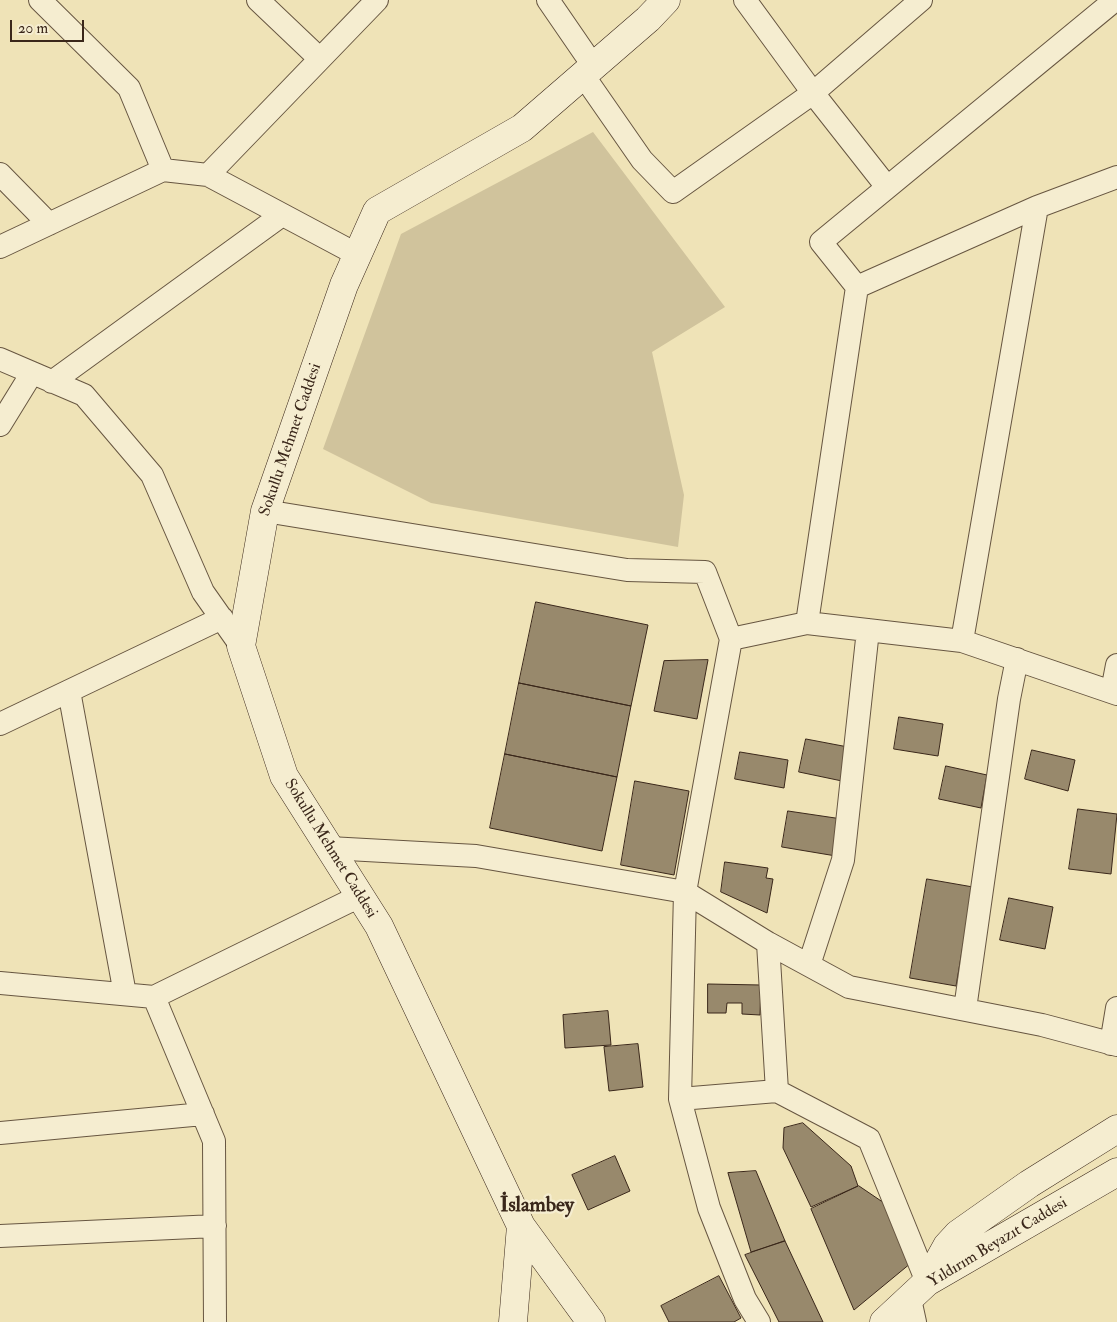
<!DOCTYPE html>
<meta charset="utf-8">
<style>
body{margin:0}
#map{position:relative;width:1117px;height:1322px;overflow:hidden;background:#efe3b7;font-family:"IM FELL Double Pica",serif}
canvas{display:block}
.scale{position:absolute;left:10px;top:20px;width:74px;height:22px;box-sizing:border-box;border:2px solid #3a271a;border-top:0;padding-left:6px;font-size:15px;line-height:18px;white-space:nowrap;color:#3a271a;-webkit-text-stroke:4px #f5edd0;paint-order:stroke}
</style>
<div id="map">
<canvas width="1117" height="1322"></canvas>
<div class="scale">20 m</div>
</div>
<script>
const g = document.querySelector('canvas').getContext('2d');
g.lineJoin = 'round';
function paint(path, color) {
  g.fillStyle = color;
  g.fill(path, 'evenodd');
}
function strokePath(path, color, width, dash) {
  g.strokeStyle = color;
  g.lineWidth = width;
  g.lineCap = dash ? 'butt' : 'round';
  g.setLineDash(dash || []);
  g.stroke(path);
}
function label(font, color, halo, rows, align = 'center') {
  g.font = font + ' "IM FELL Double Pica",serif';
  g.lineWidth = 4.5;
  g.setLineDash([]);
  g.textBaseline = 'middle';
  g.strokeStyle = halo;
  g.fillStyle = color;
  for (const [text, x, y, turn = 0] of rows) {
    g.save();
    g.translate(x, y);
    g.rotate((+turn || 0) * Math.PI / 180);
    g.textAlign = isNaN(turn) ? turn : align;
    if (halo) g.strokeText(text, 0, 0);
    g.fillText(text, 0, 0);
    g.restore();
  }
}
paint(new Path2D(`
 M 593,132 L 725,307 L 652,352 L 684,495 L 678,547 L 431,503 L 323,449 L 401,234 Z`), '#d0c39c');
const building = new Path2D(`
 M 536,602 L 648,625 L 631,706 L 519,683 Z
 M 708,660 L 697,719 L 654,711 L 664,661 Z
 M 519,683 L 631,706 L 617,777 L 505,754 Z
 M 899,717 L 943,724 L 938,756 L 894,749 Z
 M 806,739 L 848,747 L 842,781 L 799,772 Z
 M 1032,750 L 1075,760 L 1068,791 L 1025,779 Z
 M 740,752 L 788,760 L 784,788 L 735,779 Z
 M 505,754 L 617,777 L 602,851 L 490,828 Z
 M 946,766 L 987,775 L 981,808 L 939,799 Z
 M 635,781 L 689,791 L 674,875 L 621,865 Z
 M 1078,809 L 1117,814 L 1111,874 L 1069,869 Z
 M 788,811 L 842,819 L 836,856 L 782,847 Z
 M 725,862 L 768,868 L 766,878 L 773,879 L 767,913 L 721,892 Z
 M 927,879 L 973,887 L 956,986 L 910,978 Z
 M 1009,898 L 1053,907 L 1045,949 L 1000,940 Z
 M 708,984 L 761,985 L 760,1015 L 742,1014 L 742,1003 L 727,1003 L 726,1013 L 708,1013 Z
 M 608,1011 L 611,1045 L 565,1048 L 563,1015 Z
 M 638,1044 L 643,1087 L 609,1091 L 604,1047 Z
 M 803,1123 L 851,1166 L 858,1186 L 811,1207 L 783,1148 L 784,1128 Z
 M 615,1156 L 630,1191 L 588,1210 L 572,1175 Z
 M 756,1171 L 785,1241 L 751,1252 L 728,1173 Z
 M 859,1186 L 890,1207 L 911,1263 L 854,1310 L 811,1209 Z
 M 785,1241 L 823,1322 L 779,1322 L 745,1255 Z
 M 719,1276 L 741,1318 L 734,1322 L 669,1322 L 661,1306 Z`);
paint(building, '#98896c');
strokePath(building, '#3a271a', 1);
const street = new Path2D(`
 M 40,0 L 129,88 L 163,170
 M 258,0 L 320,59
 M 548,0 L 594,67
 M 745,0 L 813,93 L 887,187
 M 1115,0 L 821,242 L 857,287 L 1037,207 L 1117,177
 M 583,75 L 642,160 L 673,192 L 813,93 L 921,0
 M 0,174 L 49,224
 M 208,175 L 377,0
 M 0,247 L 163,170 L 208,175 L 358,255
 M 0,359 L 84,395 L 152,475 L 203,592 L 241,646
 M 52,382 L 282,215
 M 0,425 L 32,373
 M 265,511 L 627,570 L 705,572 L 731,639 L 685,892 L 680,1099 L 709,1208 L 745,1299 L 759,1322
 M 807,623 L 857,287
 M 731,639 L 807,623 L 962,641 L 1117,694
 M 962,641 L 1037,207
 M 69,691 L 125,994
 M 1112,691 L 1117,665
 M 0,724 L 222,618
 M 329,848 L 476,856 L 685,892 L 768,943 L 849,987 L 1042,1025 L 1117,1045
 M 768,943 L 777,1091
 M 809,965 L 843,860 L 868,630
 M 0,983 L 154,997 L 360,896
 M 154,997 L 214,1141 L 215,1322
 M 965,1009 L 1009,699 L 1017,659
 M 1111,1044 L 1117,1008
 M 680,1099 L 777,1091 L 869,1139 L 927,1282
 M 0,1133 L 203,1114
 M 0,1236 L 215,1226
 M 910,1299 L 915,1322`);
const secondary = new Path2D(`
 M 927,1282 L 947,1246 L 958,1234 L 1029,1184 L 1117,1129
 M 513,1322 L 521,1226
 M 591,1322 L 521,1226 L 379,926 L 284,776 L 241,646 L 265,511 L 344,285 L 377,211 L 522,128 L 648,19 L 666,0
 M 884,1322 L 927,1282 L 1117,1172`);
strokePath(street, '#675641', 24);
strokePath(secondary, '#3a271a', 29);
strokePath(street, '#f5edd0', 22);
strokePath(secondary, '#f5edd0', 28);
label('16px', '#3a271a', '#f5edd0', [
 ["Sokullu Mehmet Caddesi",291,440,-71],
 ["Sokullu Mehmet Caddesi",330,849,58],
 ["Yıldırım Beyazıt Caddesi",998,1243,-31]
]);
label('bold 21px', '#3a271a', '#f5edd0', [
 ["İslambey",537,1206]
]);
</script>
